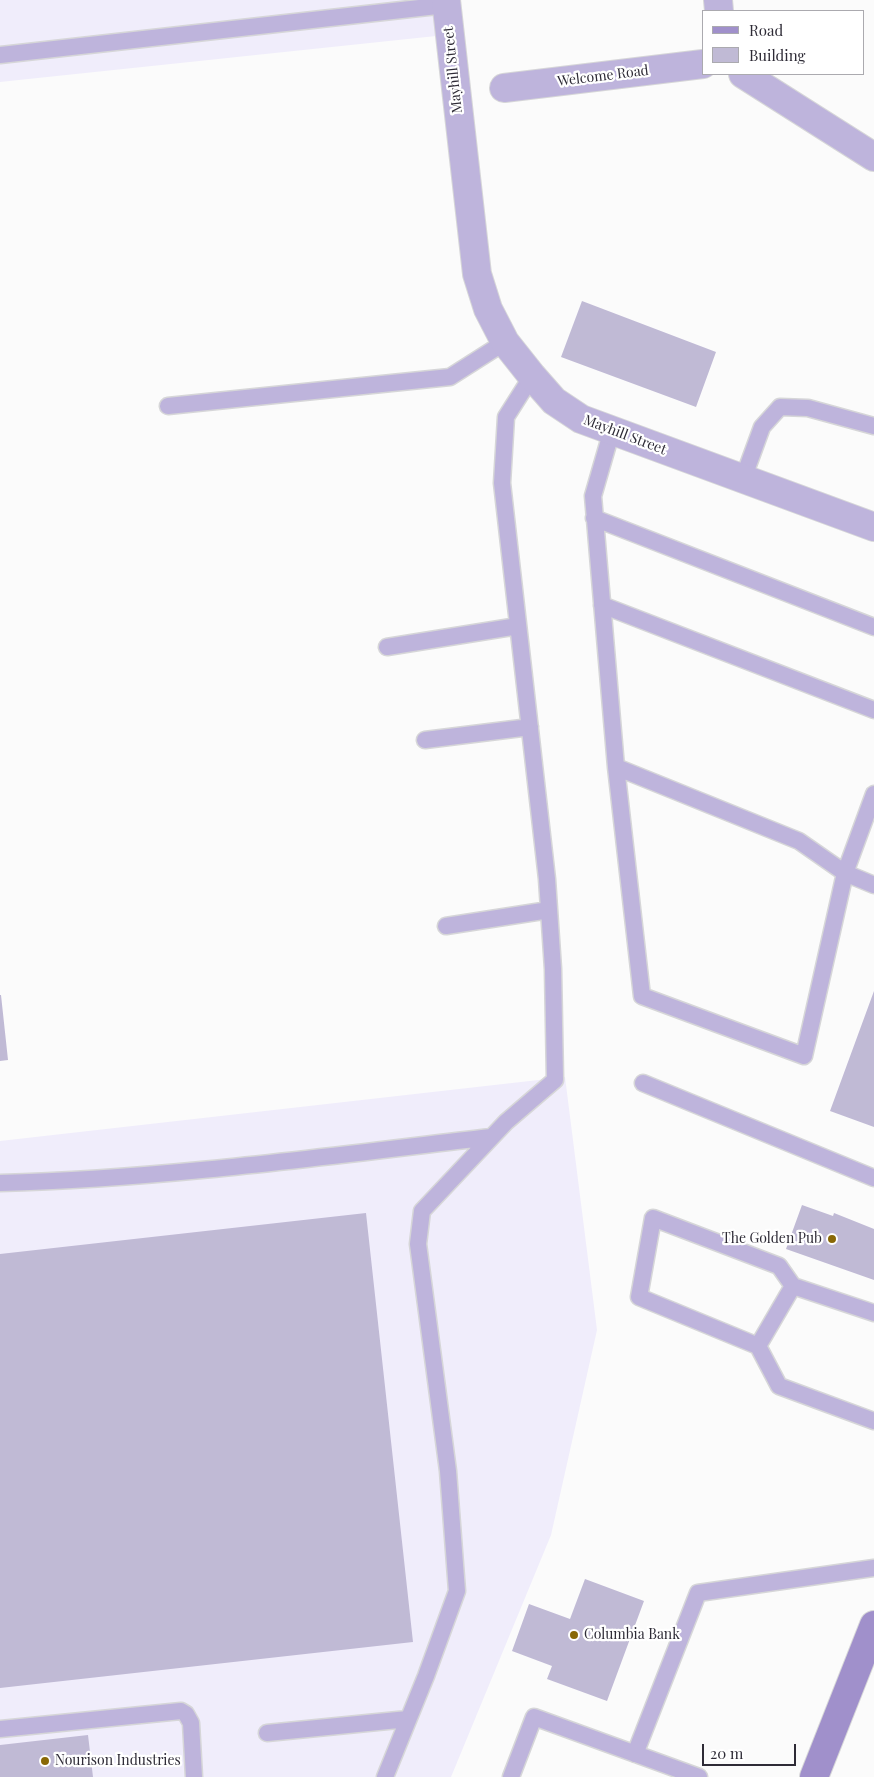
<!DOCTYPE html>
<style>
body{margin:0}
#map{position:relative;width:874px;height:1777px;overflow:hidden;background:#fbfbfb;font-family:"Playfair Display",serif}
canvas{display:block}
.legend{position:absolute;left:702px;top:10px;width:162px;height:65px;box-sizing:border-box;background:#fff;border:1px solid #abaaaf;margin:0;padding:6px 9px;list-style:none;font-size:15px;color:#2e2b36}
.legend li{display:flex;align-items:center;gap:10px;height:25px}
.legend b{width:25px;border:1px solid #abaaaf}
.scale{position:absolute;left:702px;top:1744px;width:94px;height:22px;box-sizing:border-box;border:2px solid #2e2b36;border-top:0;padding-left:6px;font-size:15px;line-height:18px;white-space:nowrap;color:#2e2b36;-webkit-text-stroke:4px #fff;paint-order:stroke}
</style>
<div id="map">
<canvas width="874" height="1777"></canvas>
<ul class="legend">
<li><b style="height:6px;background:#a090cb"></b>Road</li>
<li><b style="height:14px;background:#c0bad5"></b>Building</li>
</ul>
<div class="scale">20 m</div>
</div>
<script>
const g = document.querySelector('canvas').getContext('2d');
g.lineJoin = 'round';
function paint(path, color) {
  g.fillStyle = color;
  g.fill(path, 'evenodd');
}
function strokePath(path, color, width, dash) {
  g.strokeStyle = color;
  g.lineWidth = width;
  g.lineCap = dash ? 'butt' : 'round';
  g.setLineDash(dash || []);
  g.stroke(path);
}
function label(font, color, halo, rows, align = 'center') {
  g.font = font + ' "Playfair Display",serif';
  g.lineWidth = 4.5;
  g.setLineDash([]);
  g.textBaseline = 'middle';
  g.strokeStyle = halo;
  g.fillStyle = color;
  for (const [text, x, y, turn = 0] of rows) {
    g.save();
    g.translate(x, y);
    g.rotate((+turn || 0) * Math.PI / 180);
    g.textAlign = isNaN(turn) ? turn : align;
    if (halo) g.strokeText(text, 0, 0);
    g.fillText(text, 0, 0);
    g.restore();
  }
}
paint(new Path2D(`
 M 0,0 L 451,0 L 455,34 L 0,82 Z
 M 565,1077 L 597,1330 L 551,1535 L 451,1777 L 0,1777 L 0,1141 Z`), '#f0edfb');
paint(new Path2D(`
 M 582,301 L 716,352 L 696,407 L 561,357 Z
 M 874,991 L 874,1127 L 830,1111 Z
 M 0,995 L 1,995 L 8,1060 L 0,1061 Z
 M 802,1205 L 833,1216 L 834,1213 L 874,1229 L 874,1280 L 786,1249 Z
 M 366,1213 L 413,1642 L 0,1688 L 0,1254 Z
 M 585,1579 L 644,1601 L 607,1701 L 547,1679 L 552,1666 L 512,1651 L 529,1604 L 570,1619 Z
 M 88,1735 L 93,1777 L 0,1777 L 0,1745 Z`), '#c0bad5');
const service = new Path2D(`
 M 0,55 L 446,5
 M 168,406 L 450,377 L 505,342
 M 612,430 L 593,496 L 616,767 L 642,996 L 804,1056 L 845,873 L 874,794
 M 743,479 L 762,427 L 780,407 L 808,408 L 874,426
 M 594,518 L 874,627
 M 602,605 L 874,710
 M 387,647 L 518,626
 M 425,740 L 530,727
 M 616,767 L 799,841 L 845,873 L 874,885
 M 446,926 L 549,910
 M 643,1083 L 874,1178
 M 0,1183 C 163,1179 329,1156 491,1137
 M 874,1313 L 793,1286 L 779,1266 L 653,1218 L 639,1297 L 758,1346 L 779,1386 L 874,1421
 M 758,1346 L 793,1286
 M 0,1729 L 181,1711 L 186,1714 L 191,1723 L 194,1777
 M 267,1733 L 408,1719
 M 635,1754 L 698,1593 L 874,1568
 M 385,1777 L 426,1676 L 457,1591 L 448,1471 L 418,1244 L 422,1211 L 506,1122 L 555,1080 L 553,969 L 547,879 L 502,483 L 506,417 L 532,376
 M 511,1777 L 534,1717 L 699,1777`);
const minor = new Path2D(`
 M 446,0 L 477,274 L 488,309 L 505,342 L 532,376 L 554,401 L 581,419 L 874,527
 M 718,0 L 719,11
 M 743,74 L 874,157
 M 504,88 L 703,64`);
const secondary = new Path2D(`
 M 814,1777 L 874,1625`);
strokePath(service, '#d6d6d8', 19);
strokePath(minor, '#d6d6d8', 30);
strokePath(secondary, '#d6d6d8', 30);
strokePath(service, '#beb4dc', 16);
strokePath(minor, '#beb4dc', 28);
strokePath(secondary, '#a090cb', 28);
for (const [x, y, r, color] of [
 [832,1239,5,"#896806"],
 [574,1635,5,"#896806"],
 [45,1761,5,"#896806"]
]) {
  const dot = new Path2D();
  dot.arc(x, y, r, 0, 2 * Math.PI);
  g.fillStyle = color;
  g.fill(dot);
  strokePath(dot, '#fff', 2);
}
label('14px', '#2e2b36', '#fff', [
 ["Mayhill Street",453,70,-96],
 ["Welcome Road",603,76,-7],
 ["Mayhill Street",625,435,21]
]);
label('14px', '#2e2b36', '#fff', [
 ["The Golden Pub",822,1239,"right"],
 ["Columbia Bank",584,1635],
 ["Nourison Industries",55,1761]
], 'left');
</script>
